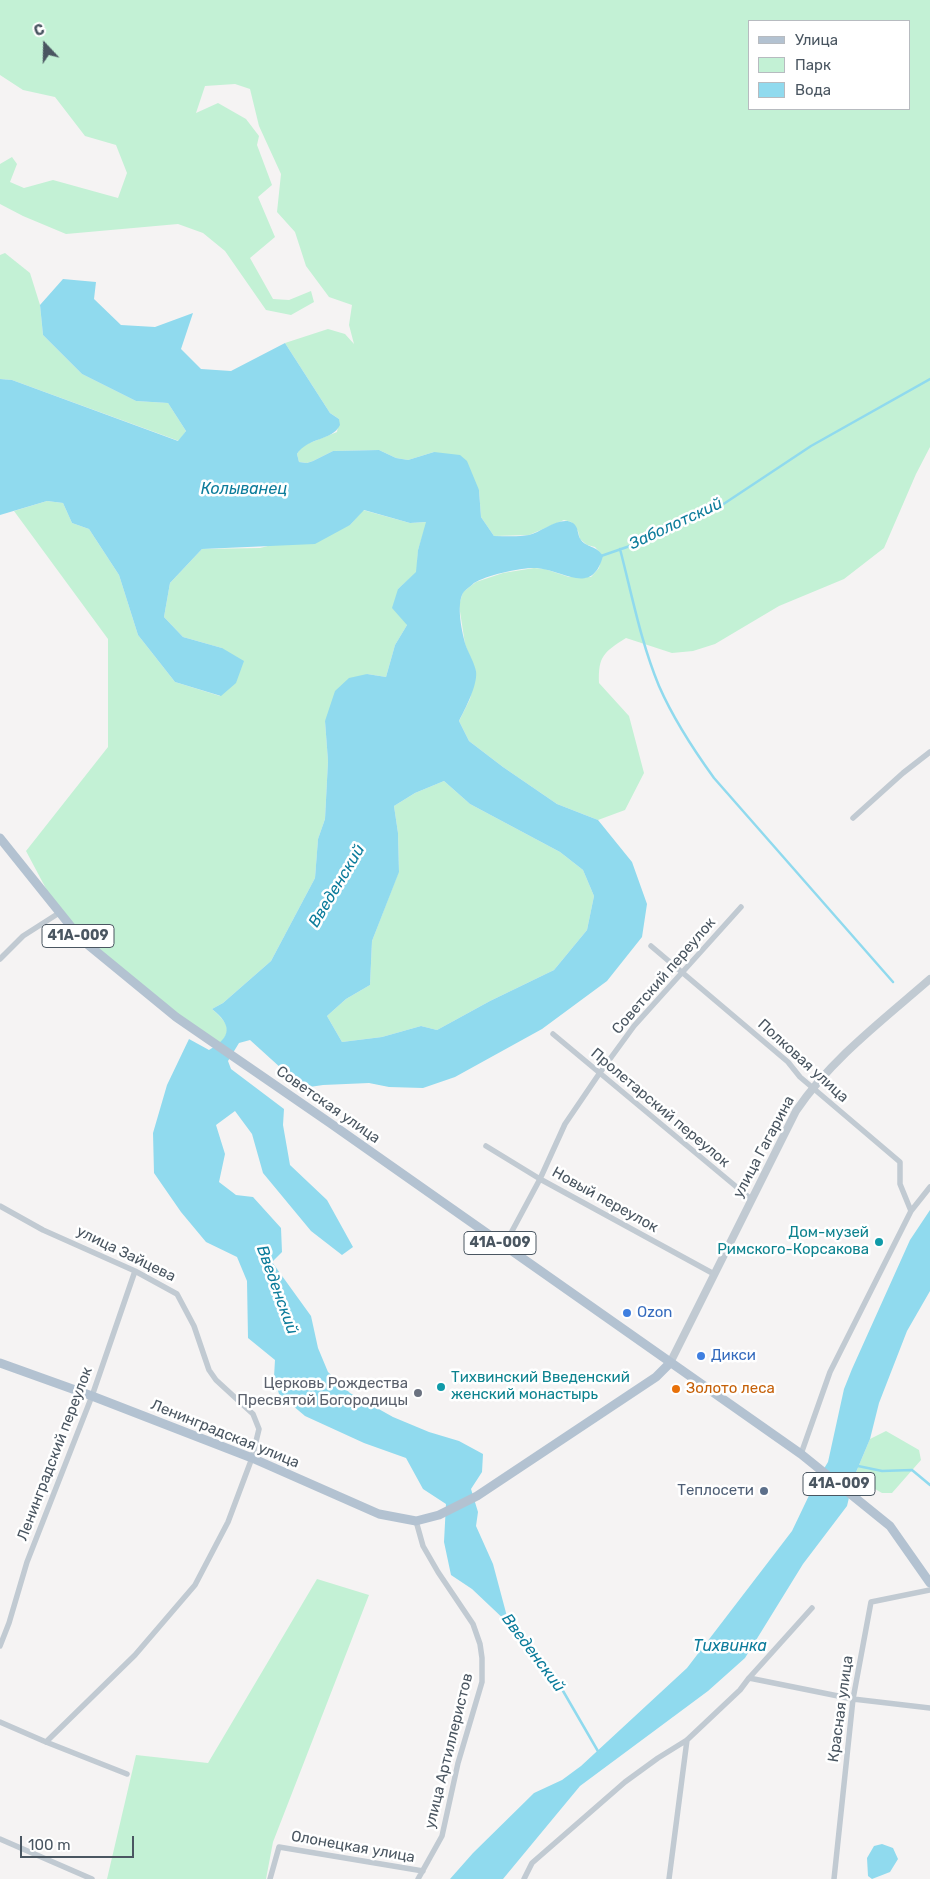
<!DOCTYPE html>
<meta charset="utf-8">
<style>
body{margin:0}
#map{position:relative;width:930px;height:1879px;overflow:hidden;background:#f5f3f3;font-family:Rubik,sans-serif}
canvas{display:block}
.legend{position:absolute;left:748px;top:20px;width:162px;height:90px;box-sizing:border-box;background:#fff;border:1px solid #b7bbc0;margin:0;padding:6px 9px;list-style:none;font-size:15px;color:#4a5661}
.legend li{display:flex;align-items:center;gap:10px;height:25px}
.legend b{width:25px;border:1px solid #b7bbc0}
.north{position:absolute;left:20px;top:20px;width:50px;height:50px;-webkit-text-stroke:4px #fff;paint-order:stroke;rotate:339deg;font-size:14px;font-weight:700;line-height:20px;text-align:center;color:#4a5661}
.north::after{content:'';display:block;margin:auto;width:18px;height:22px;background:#4a5661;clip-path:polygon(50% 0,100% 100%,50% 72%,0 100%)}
.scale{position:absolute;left:20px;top:1836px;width:114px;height:22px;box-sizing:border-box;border:2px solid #4a5661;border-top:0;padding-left:6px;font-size:15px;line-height:18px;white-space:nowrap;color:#4a5661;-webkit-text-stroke:4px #fff;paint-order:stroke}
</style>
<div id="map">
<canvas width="930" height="1879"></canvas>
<ul class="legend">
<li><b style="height:6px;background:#b3c2d1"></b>Улица</li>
<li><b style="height:14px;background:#c3f1d5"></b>Парк</li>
<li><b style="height:14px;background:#90daee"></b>Вода</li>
</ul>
<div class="north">С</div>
<div class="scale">100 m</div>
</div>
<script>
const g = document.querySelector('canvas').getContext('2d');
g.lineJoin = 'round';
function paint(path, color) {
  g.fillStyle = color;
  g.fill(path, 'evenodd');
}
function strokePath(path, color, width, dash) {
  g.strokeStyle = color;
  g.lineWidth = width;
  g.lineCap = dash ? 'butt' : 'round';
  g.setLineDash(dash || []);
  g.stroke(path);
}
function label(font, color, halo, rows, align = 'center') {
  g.font = font + ' Rubik,sans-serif';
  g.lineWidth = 5;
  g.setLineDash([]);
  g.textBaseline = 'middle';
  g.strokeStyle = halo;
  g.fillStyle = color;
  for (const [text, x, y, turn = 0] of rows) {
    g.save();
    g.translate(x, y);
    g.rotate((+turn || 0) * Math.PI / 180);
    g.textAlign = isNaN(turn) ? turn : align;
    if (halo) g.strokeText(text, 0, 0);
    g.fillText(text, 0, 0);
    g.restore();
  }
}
paint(new Path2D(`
 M 0,0 L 930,0 L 930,447 L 916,474 L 884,548 L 844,579 L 779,606 L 715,644 L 693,651 L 672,653 L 626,638 C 604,652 598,656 599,683 L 629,716 L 644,773 L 625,810 L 598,820 L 557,804 L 503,767 L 469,741 L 459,721 L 470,699 L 476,672 L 465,644 L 459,605 L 463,592 L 476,582 L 503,573 L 534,568 L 545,569 L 569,577 L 591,577 L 599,568 L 602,555 L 595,547 L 587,545 L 580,539 L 578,531 L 571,522 L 564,520 L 529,535 L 494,536 L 481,517 L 479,490 L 434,452 L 408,460 L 396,458 L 379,450 L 333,451 L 313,461 L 307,463 L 299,462 L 297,454 L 302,446 L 337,432 L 339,419 L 330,413 L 285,343 L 328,329 L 345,334 L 354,344 L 349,325 L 352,305 L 329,297 L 306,266 L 295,232 L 277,212 L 281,174 L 259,126 L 250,89 L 235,84 L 205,86 L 196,113 L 218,103 L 246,119 L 259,136 L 257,145 L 272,185 L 258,197 L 275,237 L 250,258 L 273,299 L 289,300 L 311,291 L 314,302 L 291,315 L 266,310 L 225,251 L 203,233 L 178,224 L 66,234 L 23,216 L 0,204 L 0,164 L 12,157 L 17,164 L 10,182 L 24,188 L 53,180 L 118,198 L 127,173 L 116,145 L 85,136 L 55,97 L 23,90 L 0,75 ZM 749,21 L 909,21 L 909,109 L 749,109 Z
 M 5,253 L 30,273 L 40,305 L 43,335 L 82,374 L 136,401 L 168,403 L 186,431 L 179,441 L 12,380 L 0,379 L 0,255 Z
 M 47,501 L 63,503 L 72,523 L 89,529 L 119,575 L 138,635 L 175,682 L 220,696 L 222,648 L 183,637 L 164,617 L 170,583 L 202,549 L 260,548 L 350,525 L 363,510 L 410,523 L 427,522 L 418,550 L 417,572 L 398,589 L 407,625 L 395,645 L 386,677 L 367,674 L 325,721 L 328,761 L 325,819 L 318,839 L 315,878 L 271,961 L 223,1003 L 212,1009 C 224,1020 236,1030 218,1045 L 112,965 L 59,913 L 26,851 L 108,747 L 108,639 L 14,511 Z
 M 444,781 L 470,804 L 560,852 L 583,870 L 594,896 L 587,930 L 554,970 L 490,1001 L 437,1030 L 421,1026 L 382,1037 L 342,1042 L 327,1016 L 346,999 L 370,985 L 372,941 L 399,871 L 398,833 L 394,806 L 415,793 Z
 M 886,1431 L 919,1450 L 921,1460 L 892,1493 L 882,1493 L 854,1477 L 870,1439 Z
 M 317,1579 L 369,1595 L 273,1842 L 266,1879 L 107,1879 L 136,1755 L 208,1763 Z`), '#c3f1d5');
paint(new Path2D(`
 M 63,279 L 96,282 L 94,299 L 121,325 L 155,327 L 193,313 L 181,349 L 201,369 L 231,371 L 285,343 L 330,413 L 339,419 L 340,425 C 332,441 308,437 297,454 L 299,462 L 307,463 L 313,461 L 333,451 L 379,450 L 396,458 L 408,460 L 434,452 L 460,455 L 467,461 L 479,490 L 481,517 L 494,536 C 505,536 518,537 529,535 C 541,532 561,515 573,523 C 579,527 577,535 581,540 C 587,548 596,545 603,556 C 592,596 565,571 537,568 C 523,567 486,575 474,583 C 471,586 465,590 463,593 C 456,605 462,633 466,646 C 469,654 474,662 476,671 C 478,685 465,709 459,721 L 469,741 L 503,767 L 557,804 L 598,820 L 632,862 L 647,904 L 642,937 L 607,981 L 542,1029 L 455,1077 L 423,1088 L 389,1087 L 369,1083 L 323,1085 L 303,1088 L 250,1040 L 239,1043 L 228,1061 L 231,1069 L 284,1109 L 283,1125 L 290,1165 L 327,1200 L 353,1247 L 342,1255 L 311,1231 L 263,1173 L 252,1134 L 235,1111 L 216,1125 L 225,1154 L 219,1182 L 236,1195 L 253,1197 L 281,1228 L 282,1252 L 272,1262 L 311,1316 L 318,1348 L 328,1372 L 350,1393 L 393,1417 L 429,1432 L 459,1441 L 483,1454 L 482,1472 L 471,1489 L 478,1512 L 476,1526 L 493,1564 L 509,1624 L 472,1589 L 451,1575 L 444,1542 L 446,1504 L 423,1489 L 406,1458 L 364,1443 L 305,1416 L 279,1394 L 274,1377 L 275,1360 L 248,1338 L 247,1281 L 237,1257 L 206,1242 L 181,1212 L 154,1173 L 153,1133 L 167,1085 L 189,1039 L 209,1050 C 232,1037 232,1025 212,1009 L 223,1003 L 271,961 L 315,878 L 318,839 L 325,819 L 328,761 L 325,721 L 335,691 L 349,678 L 367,674 L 386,677 L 395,645 L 407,625 L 392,608 L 398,589 L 416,572 L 418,550 L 426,522 L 410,523 L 364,510 L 350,525 L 315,544 L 202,549 L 170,583 L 164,617 L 183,637 L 222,648 L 244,661 L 236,683 L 221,696 L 175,682 L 138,635 L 119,575 L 89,529 L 72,523 L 63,503 L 47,501 L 0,515 L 0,379 L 12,380 L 178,441 L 186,431 L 168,403 L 136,401 L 82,374 L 43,335 L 40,305 ZM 444,781 L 470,804 L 560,852 L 583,870 L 594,896 L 587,930 L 554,970 L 490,1001 L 437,1030 L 421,1026 L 382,1037 L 342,1042 L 327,1016 L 346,999 L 370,985 L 372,941 L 399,872 L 398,833 L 394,806 L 415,793 Z
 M 930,1210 L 930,1291 L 907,1331 L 879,1403 L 870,1439 L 854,1477 L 847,1506 L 803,1564 L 745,1658 L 708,1691 L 580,1786 L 503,1879 L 450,1879 L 473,1853 L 534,1793 L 562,1780 L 581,1766 L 687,1668 L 792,1531 L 814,1485 L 828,1462 L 844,1389 L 852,1369 L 910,1240 Z
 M 882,1844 L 893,1848 L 898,1859 L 890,1872 L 872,1879 L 868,1876 L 867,1858 L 874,1846 Z`), '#90daee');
strokePath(new Path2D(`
 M 620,549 C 632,595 641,643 659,686 C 673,718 693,749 714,778 L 893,982
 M 601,556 L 653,538 L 716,509 L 811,446 L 930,379
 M 858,1466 L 882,1471 L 912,1470 L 930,1485
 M 508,1623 L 559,1684 L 599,1753`), '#90daee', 2.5);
strokePath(new Path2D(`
 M 853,818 L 903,773 L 930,752
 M 651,946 L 788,1062 L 800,1077 L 900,1162 L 900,1184 L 911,1211
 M 0,959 L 23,936 L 59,913
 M 553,1034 L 751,1199
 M 486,1146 L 540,1179 L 714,1274
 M 0,1206 L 43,1230 L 135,1271 L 177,1294 L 194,1326 L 209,1370 L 216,1380 L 253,1414 L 259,1429 L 252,1458 L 228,1522 L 195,1585 L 135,1655 L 46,1742
 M 504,1246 L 540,1179 L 565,1124 L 599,1074 L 634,1026 L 741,907
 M 801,1454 L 830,1372 L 911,1211 L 930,1187
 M 416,1521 L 423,1546 L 438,1572 L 473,1624 L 480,1644 L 482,1658 L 482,1682 L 458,1763 L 442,1836 L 418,1879
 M 0,1646 L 9,1623 L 27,1562 L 92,1396 L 135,1271
 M 749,1678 L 853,1699 L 930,1708
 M 0,1722 L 46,1742 L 127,1774
 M 0,1839 L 92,1879
 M 270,1879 L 279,1847 L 423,1871
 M 524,1879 L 532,1863 L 625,1782 L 658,1758 L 687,1740 L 740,1690 L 749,1678 L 812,1608
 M 669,1879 L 687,1740
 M 834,1879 L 853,1699 L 871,1602 L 930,1590`), '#c1cad2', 5.5);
strokePath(new Path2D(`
 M 670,1363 L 796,1111 C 831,1059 883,1020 930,979`), '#c1cad2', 8);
strokePath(new Path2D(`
 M 0,838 L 81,939 L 176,1017 L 330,1123 L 801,1454 L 890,1526 L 930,1583
 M 0,1363 L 92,1396 L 252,1458 L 379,1514 L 416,1521 L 439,1515 L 477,1496 L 656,1377 L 670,1363`), '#b3c2d1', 9);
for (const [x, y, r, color] of [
 [879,1242,5,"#0f9aa8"],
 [627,1313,5,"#3f7fe0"],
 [701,1356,5,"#3f7fe0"],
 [441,1387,5,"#0f9aa8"],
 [676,1389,5,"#e8710a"],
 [418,1393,5,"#6b7280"],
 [764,1491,5,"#5c6f8a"]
]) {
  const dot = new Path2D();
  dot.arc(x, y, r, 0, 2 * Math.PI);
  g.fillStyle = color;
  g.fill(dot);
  strokePath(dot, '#fff', 2);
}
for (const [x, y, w] of [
 [78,936,72],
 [500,1243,72],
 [839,1484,72]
]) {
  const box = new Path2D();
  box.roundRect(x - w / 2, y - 11.5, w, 23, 4);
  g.fillStyle = '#fff';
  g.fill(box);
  strokePath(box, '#4a5661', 1);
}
label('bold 14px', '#4a5661', null, [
 ["41А-009",78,936],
 ["41А-009",500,1243],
 ["41А-009",839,1484]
]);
label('15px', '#4a5661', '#fff', [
 ["Советский переулок",664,976,-49],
 ["Полковая улица",803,1061,42],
 ["Советская улица",328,1105,35],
 ["Пролетарский переулок",660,1108,40],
 ["улица Гагарина",764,1147,-62],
 ["Новый переулок",605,1200,29],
 ["улица Зайцева",126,1254,26],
 ["Ленинградская улица",225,1434,22],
 ["Ленинградский переулок",55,1454,-69],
 ["Красная улица",841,1709,-82],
 ["улица Артиллеристов",449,1751,-76],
 ["Олонецкая улица",353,1847,10]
]);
label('15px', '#0d838f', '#fff', [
 ["Дом-музей",869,1233],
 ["Римского-Корсакова",869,1250],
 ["Тихвинский Введенский",451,1378,"left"],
 ["женский монастырь",451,1395,"left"]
], 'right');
label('15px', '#366cbe', '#fff', [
 ["Ozon",637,1313],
 ["Дикси",711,1356]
], 'left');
label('15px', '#5b616d', '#fff', [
 ["Церковь Рождества",408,1384],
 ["Пресвятой Богородицы",408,1401]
], 'right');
label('15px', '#c56008', '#fff', [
 ["Золото леса",686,1389]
], 'left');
label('15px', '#4e5e75', '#fff', [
 ["Теплосети",754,1491]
], 'right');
label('italic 16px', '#0c7c9b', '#fff', [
 ["Колыванец",244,489],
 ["Заболотский",676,524,-25],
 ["Введенский",337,886,-59],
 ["Введенский",277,1290,70],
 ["Тихвинка",730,1646],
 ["Введенский",533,1653,53]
]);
</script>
